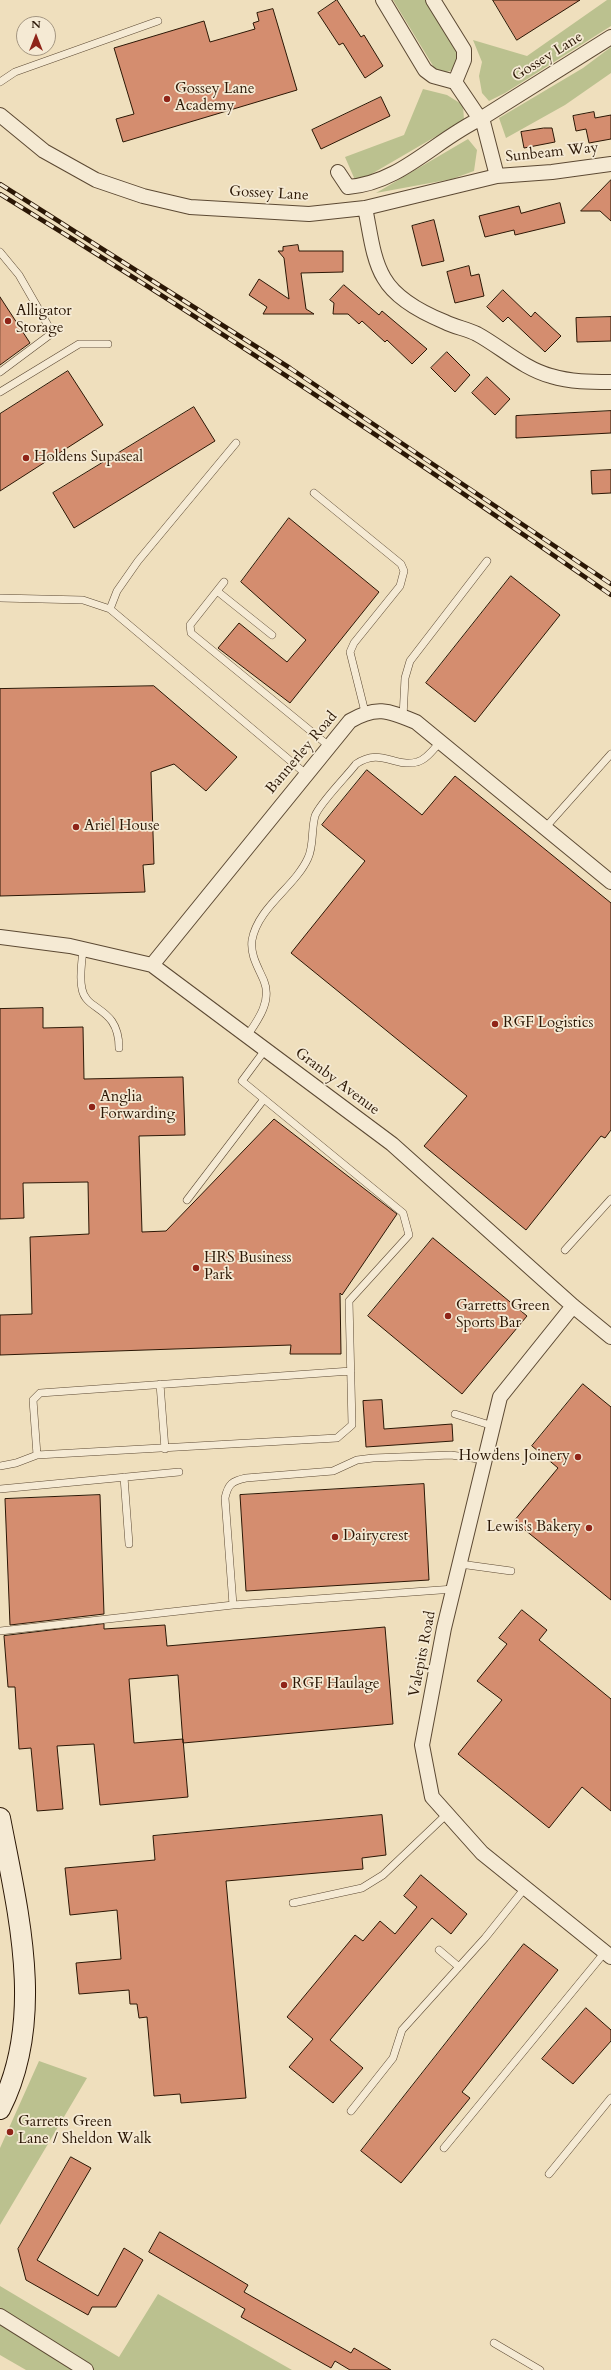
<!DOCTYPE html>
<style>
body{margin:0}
#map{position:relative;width:611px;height:2370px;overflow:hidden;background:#efdfbd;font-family:Cardo,serif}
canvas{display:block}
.north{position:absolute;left:16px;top:16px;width:40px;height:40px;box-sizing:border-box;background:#f5ead4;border:1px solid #a49681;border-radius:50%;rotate:0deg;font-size:11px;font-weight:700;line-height:16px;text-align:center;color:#2b1705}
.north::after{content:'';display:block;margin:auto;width:14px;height:18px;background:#8f2418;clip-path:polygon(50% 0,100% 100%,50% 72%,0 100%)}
</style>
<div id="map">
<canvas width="611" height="2370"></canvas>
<div class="north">N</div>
</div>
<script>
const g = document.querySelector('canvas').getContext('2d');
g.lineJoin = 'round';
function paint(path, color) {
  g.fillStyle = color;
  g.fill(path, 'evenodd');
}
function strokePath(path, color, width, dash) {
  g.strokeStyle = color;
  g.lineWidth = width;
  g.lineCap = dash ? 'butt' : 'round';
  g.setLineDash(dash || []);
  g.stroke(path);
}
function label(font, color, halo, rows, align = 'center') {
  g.font = font + ' Cardo,serif';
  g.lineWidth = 3.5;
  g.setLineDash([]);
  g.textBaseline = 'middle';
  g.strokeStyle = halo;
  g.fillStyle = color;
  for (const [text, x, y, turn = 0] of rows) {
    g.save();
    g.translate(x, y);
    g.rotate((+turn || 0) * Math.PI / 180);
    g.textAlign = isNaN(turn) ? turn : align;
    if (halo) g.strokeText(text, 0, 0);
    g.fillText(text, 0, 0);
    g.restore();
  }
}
paint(new Path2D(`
 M 393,0 L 425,0 L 459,53 L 454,70 L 446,72 L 435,69 Z
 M 607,0 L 611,0 L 611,26 L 505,93 L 489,101 L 482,93 L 479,76 L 482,62 L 473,40 L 527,56 Z
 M 611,47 L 611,73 L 565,105 L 506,138 L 499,118 L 583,68 Z
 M 423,89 L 447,95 L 463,105 L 464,120 L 368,176 L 355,180 L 345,157 L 404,135 Z
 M 468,139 L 477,150 L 474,171 L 452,179 L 376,193 Z
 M 39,2061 L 87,2078 L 0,2225 L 0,2148 Z
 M 0,2286 L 119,2357 L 158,2294 L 292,2370 L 26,2370 L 0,2355 Z`), '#bbc18f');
const building = new Path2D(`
 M 337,0 L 361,37 L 364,35 L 383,66 L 365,78 L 343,43 L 339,45 L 318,13 Z
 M 493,0 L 580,0 L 517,40 Z
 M 273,9 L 297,90 L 123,142 L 116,119 L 134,114 L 114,48 L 204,21 L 210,42 L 255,29 L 253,23 L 259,21 L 257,13 Z
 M 381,97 L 390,116 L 321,149 L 312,130 Z
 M 594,112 L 595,118 L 611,115 L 611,139 L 589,143 L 586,129 L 576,131 L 573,116 Z
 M 544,128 L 552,128 L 555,142 L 524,148 L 521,132 Z
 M 611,180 L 611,221 L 600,211 L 581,211 Z
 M 560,203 L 565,223 L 515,235 L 514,230 L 485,237 L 479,216 L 519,206 L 521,213 Z
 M 434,220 L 444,261 L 422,266 L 412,226 Z
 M 298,245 L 299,251 L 343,251 L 343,272 L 301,273 L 306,309 L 314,314 L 263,314 L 267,307 L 249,295 L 259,279 L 289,299 L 284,258 L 278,251 L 283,251 L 283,247 Z
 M 469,266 L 471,276 L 479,274 L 484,296 L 455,303 L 447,272 Z
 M 344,285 L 379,315 L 382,311 L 427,349 L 412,364 L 387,340 L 385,342 L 362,321 L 359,324 L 348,314 L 333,314 L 334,303 L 330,300 Z
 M 503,290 L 531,317 L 535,312 L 561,336 L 545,352 L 508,317 L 503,322 L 487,307 Z
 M 0,297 L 30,343 L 0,365 Z
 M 611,317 L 611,341 L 577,342 L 576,318 Z
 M 447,352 L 470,375 L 455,392 L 431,368 Z
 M 68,371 L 103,425 L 0,491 L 0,414 Z
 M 487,377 L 510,399 L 495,415 L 472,393 Z
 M 194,407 L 215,441 L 74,528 L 53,493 Z
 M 611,411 L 611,433 L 516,438 L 516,416 Z
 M 611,470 L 611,493 L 592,494 L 591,471 Z
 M 289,518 L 379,592 L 290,703 L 218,648 L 239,623 L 287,662 L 306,640 L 241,582 Z
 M 511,576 L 560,615 L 475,722 L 426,683 Z
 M 154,686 L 237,757 L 206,791 L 174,764 L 151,772 L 154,864 L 143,865 L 145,892 L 0,896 L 0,689 Z
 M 367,770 L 422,815 L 455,776 L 611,903 L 611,1130 L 605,1138 L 601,1136 L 526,1230 L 424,1146 L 467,1096 L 291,953 L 365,861 L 322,825 Z
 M 43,1008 L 43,1028 L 83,1027 L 84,1079 L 183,1077 L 185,1135 L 139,1136 L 142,1232 L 166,1231 L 274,1119 L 397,1214 L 342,1295 L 340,1293 L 341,1354 L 290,1354 L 291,1345 L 0,1355 L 0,1315 L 32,1314 L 30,1237 L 89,1234 L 88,1182 L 23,1183 L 24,1218 L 0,1219 L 0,1009 Z
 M 433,1238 L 527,1316 L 462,1394 L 368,1316 Z
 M 583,1384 L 611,1407 L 611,1600 L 514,1521 L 558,1468 L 532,1446 Z
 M 382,1400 L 384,1429 L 452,1424 L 453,1441 L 366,1447 L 363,1401 Z
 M 424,1484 L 429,1580 L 246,1591 L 240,1495 Z
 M 100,1495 L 104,1614 L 10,1625 L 5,1499 Z
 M 522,1610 L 547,1630 L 539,1640 L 611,1699 L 611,1811 L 582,1787 L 549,1828 L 458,1754 L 502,1700 L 477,1681 L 507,1644 L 499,1638 Z
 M 104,1624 L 104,1629 L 165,1625 L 167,1646 L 385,1627 L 393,1724 L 183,1743 L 178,1675 L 129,1679 L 134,1743 L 183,1739 L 188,1797 L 100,1805 L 94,1744 L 57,1746 L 63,1809 L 37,1811 L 31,1748 L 19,1749 L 15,1687 L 8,1687 L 4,1636 Z
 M 382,1815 L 386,1855 L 362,1858 L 363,1869 L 226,1881 L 246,2098 L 181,2103 L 180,2094 L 154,2096 L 147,2017 L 139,2018 L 137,2004 L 130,2004 L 129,1990 L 79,1994 L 76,1963 L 121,1959 L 117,1910 L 70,1915 L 65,1868 L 155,1860 L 153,1836 Z
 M 421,1875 L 467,1914 L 451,1934 L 432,1918 L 330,2040 L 363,2068 L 333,2103 L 289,2067 L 313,2039 L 287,2017 L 355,1935 L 363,1941 L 380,1921 L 395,1934 L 417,1907 L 404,1896 Z
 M 524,1944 L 558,1970 L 462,2092 L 470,2098 L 401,2183 L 361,2151 Z
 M 586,2008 L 611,2030 L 611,2041 L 573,2084 L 542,2059 Z
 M 71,2157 L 91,2168 L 37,2260 L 98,2296 L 124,2248 L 143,2260 L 116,2307 L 92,2307 L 88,2315 L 26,2280 L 18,2249 Z
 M 160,2232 L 248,2285 L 244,2292 L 351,2353 L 354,2348 L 391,2370 L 350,2370 L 335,2361 L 331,2368 L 241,2317 L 245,2309 L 149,2252 Z`);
paint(building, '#d48d6f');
strokePath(building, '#2b1705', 1);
const lane = new Path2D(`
 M 0,82 L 15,72 L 158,21
 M 0,252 L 19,275 L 50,329 L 51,334 L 0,372
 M 0,392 L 79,344 L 108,344
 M 314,493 L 401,564 L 404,571 L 400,586 L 354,643 L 350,652 L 365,712
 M 224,582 L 190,625 L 191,633 L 329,746
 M 217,591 L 272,635
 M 0,598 L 83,600 L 110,609 L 306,774
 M 110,609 L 117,591 L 138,561 L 236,443
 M 403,717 L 405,678 L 410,661 L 487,561
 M 545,828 L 611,754
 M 83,949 C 82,962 79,977 82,989 C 86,1012 119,1006 119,1048
 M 247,1036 C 258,1020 272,1001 264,981 C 258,967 250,955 252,940 C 258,907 295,887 308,858 C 314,845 311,830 315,816 C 319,804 347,776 356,764 C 381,747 394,768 417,762 C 426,760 434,749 440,742
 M 187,1200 L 264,1099
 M 565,1250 L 611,1199
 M 160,1384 L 165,1449
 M 455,1414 L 493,1426
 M 37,1455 L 33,1400 L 40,1393 L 351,1371
 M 0,1466 L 16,1463 L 37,1455 L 337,1438 L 352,1425 L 349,1301 L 409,1235 L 403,1213 L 242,1081 L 265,1050
 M 124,1477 L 129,1544
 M 0,1489 L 179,1472
 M 460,1564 L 511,1571
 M 233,1605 L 225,1498 C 228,1484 232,1481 246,1478 L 333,1471 L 357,1460 L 373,1458 L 451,1455 L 485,1460
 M 0,1631 L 233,1605 L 454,1589
 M 293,1903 L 362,1888 L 383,1875 L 447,1814
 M 439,1950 L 459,1967
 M 351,2111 L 393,2058 L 402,2030 L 485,1938 L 525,1888
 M 444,2148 L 605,1952
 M 549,2174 L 611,2098
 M 494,2343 L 540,2370`);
const street = new Path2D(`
 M 383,0 L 425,70 L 433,76 L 455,82 L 480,119
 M 433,0 L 464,50 L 464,60 L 455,82
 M 0,115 L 44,151 L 96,180 L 143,196 L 190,207 L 309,214 L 365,208 L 497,176 L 482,118 L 611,37
 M 338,172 L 348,187 C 401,183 436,139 482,118
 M 497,176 L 552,172 L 611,164
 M 365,208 C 370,230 372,258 384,278 C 396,299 423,313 445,322 C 455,327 467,329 477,334 C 501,347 524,369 551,376 C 571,382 590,382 611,382
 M 0,937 L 70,946 L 152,965 L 392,1144 L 573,1306 L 611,1337
 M 152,965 L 350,721 C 377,705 389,711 416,722 L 611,882
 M 573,1306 L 500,1397 L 444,1628 L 422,1745 L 432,1797 L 482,1853 L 611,1957
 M 0,2316 L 86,2370`);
const secondary = new Path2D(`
 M 0,1818 C 18,1912 46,2019 0,2109`);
strokePath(lane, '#5c4933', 8);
strokePath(street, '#5c4933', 16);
strokePath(secondary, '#2b1705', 22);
strokePath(lane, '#f5ead4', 7);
strokePath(street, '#f5ead4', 14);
strokePath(secondary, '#f5ead4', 20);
const rail = new Path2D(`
 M 0,184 L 290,368 L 611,584
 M 0,194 C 208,322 411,456 611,595`);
strokePath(rail, '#2b1705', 4.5);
strokePath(rail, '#f5ead4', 3, [9]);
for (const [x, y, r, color] of [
 [167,99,4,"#8f2418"],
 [8,321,4,"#8f2418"],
 [26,458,4,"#8f2418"],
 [76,827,4,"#8f2418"],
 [495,1024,4,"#8f2418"],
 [92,1107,4,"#8f2418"],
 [196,1268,4,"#8f2418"],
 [448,1316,4,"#8f2418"],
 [578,1457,4,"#8f2418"],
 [589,1528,4,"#8f2418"],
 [335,1537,4,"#8f2418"],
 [284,1685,4,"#8f2418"],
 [10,2132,4,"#8f2418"]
]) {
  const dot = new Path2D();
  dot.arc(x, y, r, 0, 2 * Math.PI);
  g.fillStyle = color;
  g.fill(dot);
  strokePath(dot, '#f5ead4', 1.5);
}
label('15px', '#2b1705', '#f5ead4', [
 ["Gossey Lane",548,57,-32],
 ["Sunbeam Way",552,153,-6],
 ["Gossey Lane",269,194,3],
 ["Bannerley Road",302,753,-50],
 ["Granby Avenue",337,1082,37],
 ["Valepits Road",423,1654,-79]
]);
label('15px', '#2b1705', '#f5ead4', [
 ["Gossey Lane",175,90],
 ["Academy",175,107],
 ["Alligator",16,312],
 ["Storage",16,329],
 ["Holdens Supaseal",34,458],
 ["Ariel House",84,827],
 ["RGF Logistics",503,1024],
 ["Anglia",100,1098],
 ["Forwarding",100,1115],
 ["HRS Business",204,1259],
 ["Park",204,1276],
 ["Garretts Green",456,1307],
 ["Sports Bar",456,1324],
 ["Howdens Joinery",570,1457,"right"],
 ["Lewis's Bakery",581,1528,"right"],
 ["Dairycrest",343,1537],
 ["RGF Haulage",292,1685],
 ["Garretts Green",18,2123],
 ["Lane / Sheldon Walk",18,2140]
], 'left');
</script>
